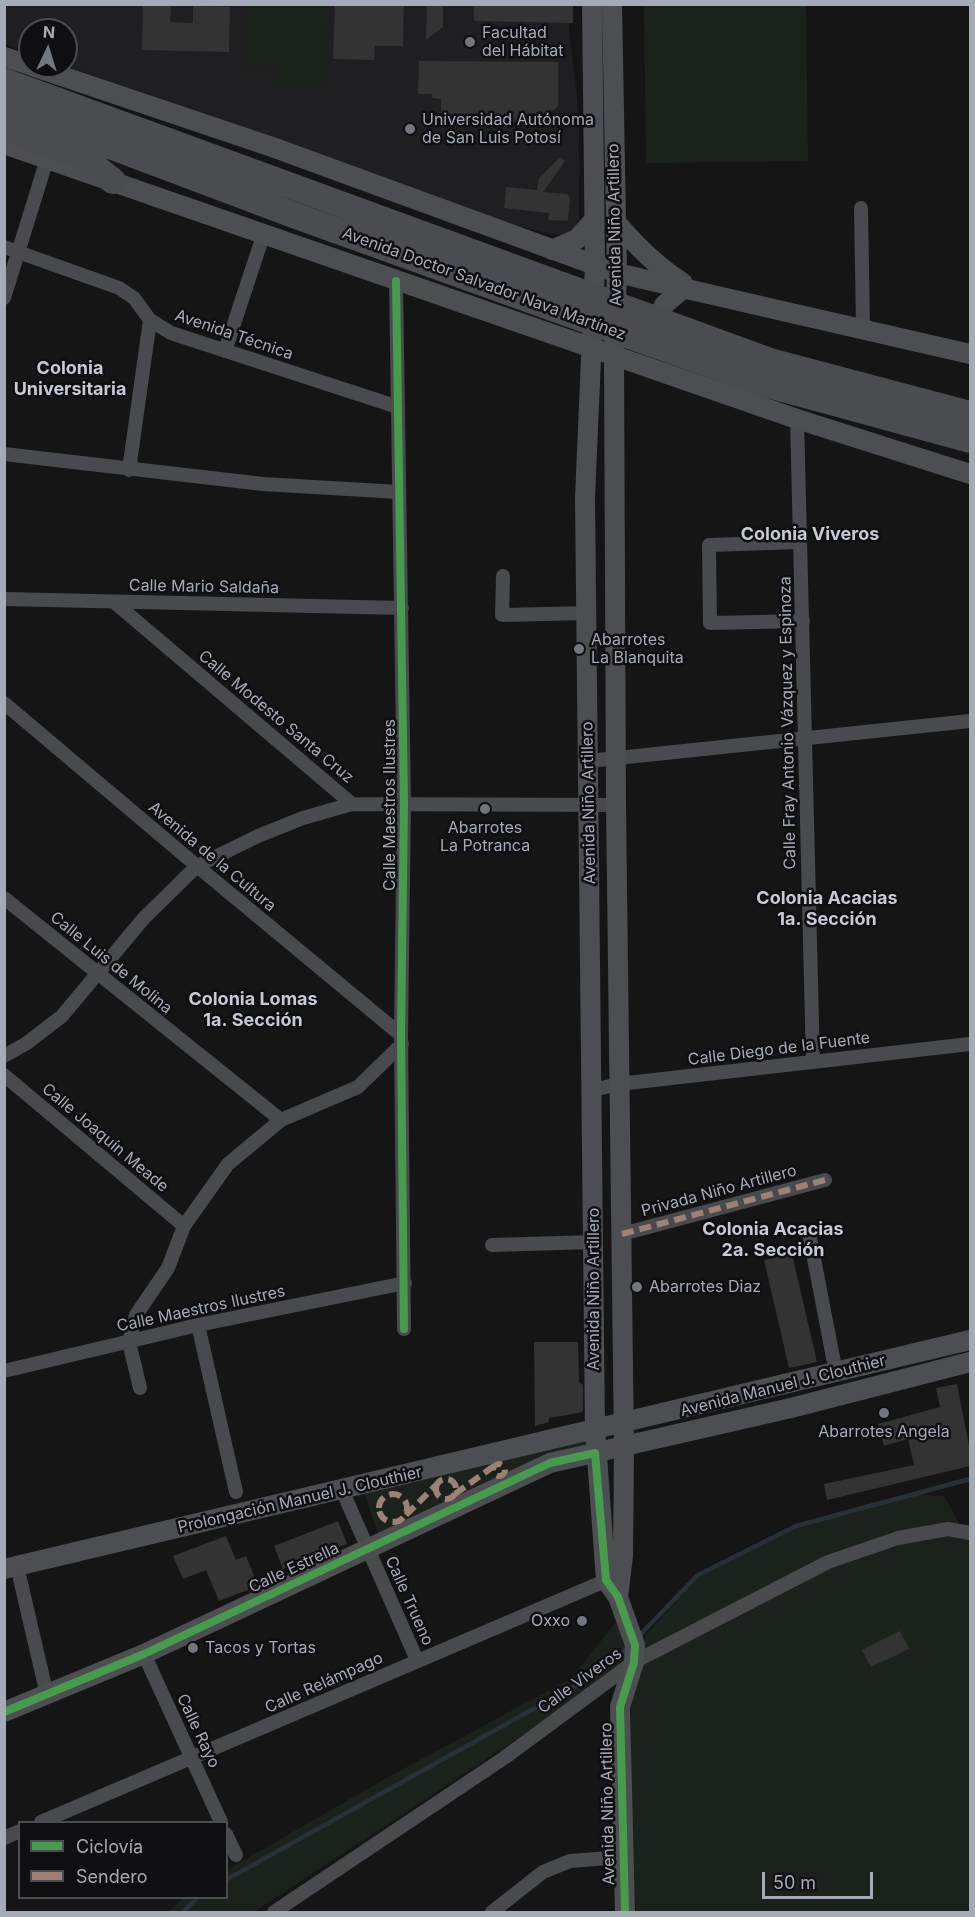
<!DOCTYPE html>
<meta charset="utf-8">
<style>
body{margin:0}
#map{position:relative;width:975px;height:1917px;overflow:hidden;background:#151515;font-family:Inter,sans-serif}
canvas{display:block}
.frame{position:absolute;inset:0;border:6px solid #a4abb7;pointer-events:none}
.legend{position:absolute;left:18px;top:1821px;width:210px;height:78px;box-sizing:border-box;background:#0f0f11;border:2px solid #4b4d53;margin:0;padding:8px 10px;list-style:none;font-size:18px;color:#a4abb7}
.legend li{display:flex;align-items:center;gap:12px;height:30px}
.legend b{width:30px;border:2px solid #4b4d53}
.north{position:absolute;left:18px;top:18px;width:60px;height:60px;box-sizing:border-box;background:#0f0f11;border:2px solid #4b4d53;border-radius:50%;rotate:4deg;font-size:16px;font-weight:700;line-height:24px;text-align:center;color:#a4abb7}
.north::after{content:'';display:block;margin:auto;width:21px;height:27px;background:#72767e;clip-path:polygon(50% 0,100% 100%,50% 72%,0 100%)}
.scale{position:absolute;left:762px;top:1872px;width:111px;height:27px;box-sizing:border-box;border:3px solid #a4abb7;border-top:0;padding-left:8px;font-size:18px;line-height:21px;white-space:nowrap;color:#a4abb7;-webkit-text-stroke:4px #0f0f11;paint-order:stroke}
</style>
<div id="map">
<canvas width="975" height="1917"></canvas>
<div class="frame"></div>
<ul class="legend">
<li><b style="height:8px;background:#469c4c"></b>Ciclovía</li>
<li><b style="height:8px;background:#9e8076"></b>Sendero</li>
</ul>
<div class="north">N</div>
<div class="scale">50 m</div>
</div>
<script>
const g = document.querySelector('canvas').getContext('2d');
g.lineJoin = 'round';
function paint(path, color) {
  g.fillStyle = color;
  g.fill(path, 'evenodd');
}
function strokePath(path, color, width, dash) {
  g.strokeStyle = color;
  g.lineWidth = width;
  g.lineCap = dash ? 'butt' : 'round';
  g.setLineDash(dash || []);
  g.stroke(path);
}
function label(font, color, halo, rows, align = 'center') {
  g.font = font + ' Inter,sans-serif';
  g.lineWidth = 5;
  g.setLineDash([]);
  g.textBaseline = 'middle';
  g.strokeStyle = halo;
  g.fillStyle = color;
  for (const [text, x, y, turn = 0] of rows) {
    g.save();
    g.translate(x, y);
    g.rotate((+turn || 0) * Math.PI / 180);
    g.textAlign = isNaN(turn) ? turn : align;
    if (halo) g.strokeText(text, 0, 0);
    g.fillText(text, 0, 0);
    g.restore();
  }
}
paint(new Path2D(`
 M 4,5 L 570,5 L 569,32 L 579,113 L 579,220 L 572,230 L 563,234 L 550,234 L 515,225 L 66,66 L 66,30 L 30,30 L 30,53 L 5,44 Z`), '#1f1f21');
paint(new Path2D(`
 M 246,5 L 329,5 L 325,88 L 278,86 L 279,67 L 243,65 Z
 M 644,5 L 806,5 L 808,161 L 646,163 Z
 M 593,1439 L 593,1446 L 379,1537 L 363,1489 Z
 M 912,1494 L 944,1496 L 970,1542 L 970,1912 L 636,1912 L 631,1809 L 631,1700 L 645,1636 L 699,1575 L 797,1525 Z
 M 629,1605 L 644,1637 L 626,1667 L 254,1912 L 169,1912 L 183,1898 L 226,1898 L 227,1870 L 383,1780 L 572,1678 Z`), '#1b221b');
strokePath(new Path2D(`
 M 638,1637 L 698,1575 L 796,1526 L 970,1479
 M 226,1880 L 605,1669 L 628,1647
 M 183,1912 L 197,1898`), '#273138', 4.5);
paint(new Path2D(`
 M 143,4 L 171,4 L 170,22 L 193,23 L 193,6 L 230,7 L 229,52 L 142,50 Z
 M 335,4 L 404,4 L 403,46 L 375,46 L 374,60 L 333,59 Z
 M 427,4 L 443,4 L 443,27 L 426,40 Z
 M 474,4 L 573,4 L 573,23 L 474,21 Z
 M 419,61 L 558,62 L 558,106 L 541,122 L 441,120 L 441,99 L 432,98 L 432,94 L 418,94 Z
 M 560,157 L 565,161 L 543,192 L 567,194 L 570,198 L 568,221 L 548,220 L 549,213 L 504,208 L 506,187 L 537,190 L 539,178 Z
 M 792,1254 L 817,1362 L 789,1368 L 764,1260 Z
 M 534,1342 L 578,1342 L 579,1382 L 583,1385 L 583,1411 L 579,1413 L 549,1418 L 549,1422 L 535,1426 Z
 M 957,1384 L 970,1451 L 970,1466 L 827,1500 L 824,1484 L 914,1465 L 908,1439 L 884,1446 L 878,1424 L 940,1407 L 936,1388 Z
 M 338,1521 L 347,1544 L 283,1569 L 274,1546 Z
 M 226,1536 L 236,1560 L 246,1556 L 258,1586 L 219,1601 L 206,1570 L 183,1579 L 173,1556 Z
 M 900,1631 L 909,1649 L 871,1667 L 862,1650 Z`), '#333334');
strokePath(new Path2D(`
 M 861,208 L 863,328
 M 4,247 L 119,288 L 134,298 L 150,320 L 171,333 L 398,407
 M 396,281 L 404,803 L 401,1035 L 404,1329
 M 4,298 L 47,159
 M 225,351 L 264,233
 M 797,419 L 813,1062
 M 4,454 L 263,484 L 399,492
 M 129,470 L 150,320
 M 800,542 L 709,545 L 710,623 L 803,621
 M 503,576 L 502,615 L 587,613
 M 4,599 L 402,608
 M 114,602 L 352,804
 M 4,703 L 197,866 L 401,1035
 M 589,761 L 970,721
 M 4,898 L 281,1120
 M 4,1056 L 27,1043 L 62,1016 L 144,918 L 197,866 L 258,836 L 303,818 L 352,804 L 616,805
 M 4,1075 L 184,1226
 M 593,1090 L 619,1084 L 970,1044
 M 622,1234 L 825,1180
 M 810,1238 L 836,1373
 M 492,1245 L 594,1242
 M 198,1325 L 236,1492
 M 4,1371 L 198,1325 L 405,1283
 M 140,1388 L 129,1342 L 136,1315 L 168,1268 L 184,1226 L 228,1164 L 281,1120 L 358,1087 L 402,1044
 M 342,1490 L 417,1660
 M 17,1566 L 47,1695
 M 144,1654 L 221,1822
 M 41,1822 L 612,1578
 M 226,1834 L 236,1855
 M 4,1838 L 20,1831
 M 274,1912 L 504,1758 L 634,1662 L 828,1562 L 898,1538 L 948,1529 L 970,1533
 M 492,1912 L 543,1872 L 570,1861 L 623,1857`), '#484a4e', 14);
strokePath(new Path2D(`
 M 592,4 L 595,265 L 585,498 L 595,1429 L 606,1580 L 618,1597 L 635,1645 L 634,1662 L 620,1707 L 625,1912
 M 612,4 L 617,273 L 614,355 L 616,805 L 624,1448 L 623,1556 L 618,1597
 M 4,57 L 30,65
 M 32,66 L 275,148 L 617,273 L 970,354
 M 4,144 L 797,419 L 970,474
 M 615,221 C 636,246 656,266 683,283
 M 552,250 L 577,239 L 594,220
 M 654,331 L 664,305 L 684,288
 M 4,1569 L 970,1340
 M 4,1712 L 144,1654 L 550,1463 L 791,1408 L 970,1362`), '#4c4e52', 20);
strokePath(new Path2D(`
 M 4,81 L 770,361 L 970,414
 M 4,106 L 299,217 L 761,383 L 970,440
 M 4,127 L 83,157 L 113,181`), '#4b4c50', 26);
strokePath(new Path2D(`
 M 622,1234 L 825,1180
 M493 1470a6 6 0 1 1 12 0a6 6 0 1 1-12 0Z
 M436 1489a10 10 0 1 1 20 0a10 10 0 1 1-20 0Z
 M379 1508a14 14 0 1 1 28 0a14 14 0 1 1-28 0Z
 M 455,1494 L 494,1466
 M 406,1515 L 438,1483`), '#9e8076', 6, [12, 6]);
strokePath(new Path2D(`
 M 396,281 L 404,803 L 401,1035 L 404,1329
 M 4,1712 L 144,1654 L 550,1463 L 595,1453 L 606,1580 L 618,1597 L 635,1645 L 634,1662 L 620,1707 L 625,1912`), '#469c4c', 8);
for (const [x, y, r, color] of [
 [470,42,6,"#72767e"],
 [410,129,6,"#72767e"],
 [579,649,6,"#72767e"],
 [485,809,6,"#72767e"],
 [637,1287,6,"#72767e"],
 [884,1413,6,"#72767e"],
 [582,1621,6,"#72767e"],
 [193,1648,6,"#72767e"]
]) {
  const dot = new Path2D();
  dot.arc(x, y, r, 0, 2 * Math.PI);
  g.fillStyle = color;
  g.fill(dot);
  strokePath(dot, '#0f0f11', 2);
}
label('16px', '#a4abb7', '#0f0f11', [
 ["Facultad",482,33],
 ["del Hábitat",482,51],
 ["Universidad Autónoma",422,120],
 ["de San Luis Potosí",422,138],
 ["Abarrotes",591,640],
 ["La Blanquita",591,658],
 ["Abarrotes",485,828,"center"],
 ["La Potranca",485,846,"center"],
 ["Abarrotes Diaz",649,1287],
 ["Abarrotes Angela",884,1432,"center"],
 ["Oxxo",570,1621,"right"],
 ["Tacos y Tortas",205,1648]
], 'left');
label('16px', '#a4abb7', '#0f0f11', [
 ["Avenida Niño Artillero",615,225,-91],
 ["Avenida Doctor Salvador Nava Martínez",484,284,20],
 ["Avenida Técnica",234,335,19],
 ["Calle Mario Saldaña",204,587,1],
 ["Calle Modesto Santa Cruz",276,717,40],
 ["Calle Fray Antonio Vázquez y Espinoza",788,723,-91],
 ["Avenida Niño Artillero",589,803,-91],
 ["Calle Maestros Ilustres",390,805,-90],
 ["Avenida de la Cultura",212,857,40],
 ["Calle Luis de Molina",111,963,39],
 ["Calle Diego de la Fuente",779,1049,-7],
 ["Calle Joaquín Meade",105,1138,40],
 ["Privada Niño Artillero",719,1191,-15],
 ["Avenida Niño Artillero",594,1289,-90],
 ["Calle Maestros Ilustres",201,1309,-12],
 ["Avenida Manuel J. Clouthier",783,1386,-14],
 ["Prolongación Manuel J. Clouthier",300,1500,-13],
 ["Calle Estrella",294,1568,-25],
 ["Calle Trueno",409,1601,66],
 ["Calle Viveros",580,1681,-36],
 ["Calle Relámpago",324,1683,-24],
 ["Calle Rayo",198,1731,65],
 ["Avenida Niño Artillero",608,1804,-91]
]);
label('bold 18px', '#c6cad3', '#0f0f11', [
 ["Colonia",70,369],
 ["Universitaria",70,390],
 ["Colonia Viveros",810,535],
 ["Colonia Acacias",827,899],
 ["1a. Sección",827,920],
 ["Colonia Lomas",253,1000],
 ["1a. Sección",253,1021],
 ["Colonia Acacias",773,1230],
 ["2a. Sección",773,1251]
]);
</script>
